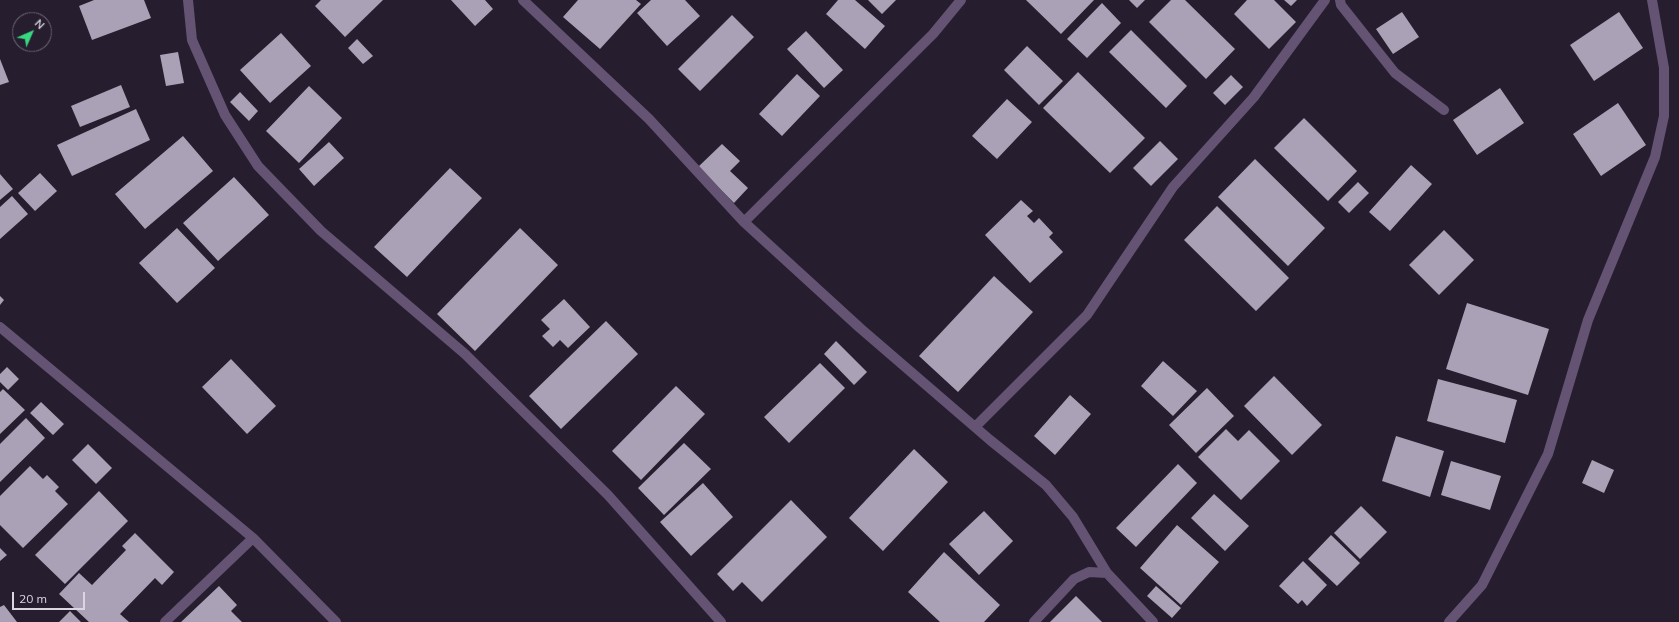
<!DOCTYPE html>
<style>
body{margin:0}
#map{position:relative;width:1679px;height:622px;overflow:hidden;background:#261d2e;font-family:Mulish,sans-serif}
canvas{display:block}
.north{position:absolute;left:12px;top:12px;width:40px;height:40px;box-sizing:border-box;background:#261d2e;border:1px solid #6e6776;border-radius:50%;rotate:45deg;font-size:11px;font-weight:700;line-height:16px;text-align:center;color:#dbd5e1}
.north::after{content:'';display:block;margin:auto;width:14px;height:18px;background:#37d880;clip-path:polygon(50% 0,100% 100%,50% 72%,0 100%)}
.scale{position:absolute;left:12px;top:592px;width:73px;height:18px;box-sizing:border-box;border:2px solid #dbd5e1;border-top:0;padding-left:5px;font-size:12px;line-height:14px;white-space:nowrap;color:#dbd5e1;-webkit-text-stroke:3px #261d2e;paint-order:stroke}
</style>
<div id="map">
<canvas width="1679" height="622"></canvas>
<div class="north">N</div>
<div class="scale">20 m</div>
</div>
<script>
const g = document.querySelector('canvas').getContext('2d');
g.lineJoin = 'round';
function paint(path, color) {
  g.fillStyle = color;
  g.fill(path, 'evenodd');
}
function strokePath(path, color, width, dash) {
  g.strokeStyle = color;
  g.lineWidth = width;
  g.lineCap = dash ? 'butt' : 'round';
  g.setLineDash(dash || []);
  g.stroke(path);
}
paint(new Path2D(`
 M 94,0 L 144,0 L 151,18 L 92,40 L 79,6 Z
 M 321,0 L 383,0 L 345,37 L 315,6 Z
 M 451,0 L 485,0 L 493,9 L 475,26 Z
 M 578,0 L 636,0 L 641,4 L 600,49 L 563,17 Z
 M 651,0 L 685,0 L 700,16 L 667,46 L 637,13 Z
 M 838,0 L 855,0 L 885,26 L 865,49 L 826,14 Z
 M 868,0 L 896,0 L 882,14 Z
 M 1026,0 L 1094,0 L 1061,34 Z
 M 1129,0 L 1145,0 L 1137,8 Z
 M 1171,0 L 1185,0 L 1235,49 L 1206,79 L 1149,22 Z
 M 1247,0 L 1274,0 L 1296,22 L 1269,49 L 1234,14 Z
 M 1284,0 L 1297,0 L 1291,6 Z
 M 1102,3 L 1121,23 L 1087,58 L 1067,39 Z
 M 1402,12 L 1419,37 L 1393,54 L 1376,29 Z
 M 1619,12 L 1643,48 L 1594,81 L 1570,45 Z
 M 732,15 L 754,37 L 700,91 L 678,69 Z
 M 1131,30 L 1187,86 L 1166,108 L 1109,52 Z
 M 806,31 L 843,70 L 824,88 L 787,49 Z
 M 281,33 L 311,66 L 270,103 L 240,70 Z
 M 357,39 L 373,56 L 363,64 L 348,48 Z
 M 1027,46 L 1063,81 L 1039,105 L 1004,70 Z
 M 178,52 L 184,83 L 166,86 L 160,55 Z
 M 0,59 L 9,82 L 0,85 Z
 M 1078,72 L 1145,138 L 1110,173 L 1043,108 Z
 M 797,74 L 820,96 L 782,136 L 759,114 Z
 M 1231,75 L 1243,87 L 1225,105 L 1213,93 Z
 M 121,85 L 130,107 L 80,127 L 71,106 Z
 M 309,86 L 342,118 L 299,163 L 266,131 Z
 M 1500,88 L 1524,123 L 1477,155 L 1453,120 Z
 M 240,92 L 258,111 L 249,121 L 230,102 Z
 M 1007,99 L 1032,122 L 997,159 L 972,136 Z
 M 1618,103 L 1646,145 L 1601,176 L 1573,134 Z
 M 136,109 L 150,140 L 72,176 L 57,145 Z
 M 1304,118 L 1357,171 L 1328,201 L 1274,148 Z
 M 183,136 L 213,171 L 145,229 L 115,194 Z
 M 1160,141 L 1178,159 L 1151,186 L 1133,168 Z
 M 329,142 L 344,158 L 314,186 L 299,169 Z
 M 722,144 L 740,161 L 730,171 L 748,188 L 734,203 L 698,167 Z
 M 1255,159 L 1325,228 L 1288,266 L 1218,197 Z
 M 1411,165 L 1432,184 L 1390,231 L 1369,212 Z
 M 450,168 L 482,198 L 407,277 L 374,247 Z
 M 40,173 L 57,191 L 35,211 L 18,193 Z
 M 0,174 L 13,189 L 0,200 Z
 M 234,177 L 269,215 L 218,261 L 183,223 Z
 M 1358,182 L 1369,193 L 1349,213 L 1338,202 Z
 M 12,196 L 28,214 L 0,239 L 0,207 Z
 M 1021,200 L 1033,211 L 1027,216 L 1034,223 L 1039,218 L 1053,233 L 1049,237 L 1063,252 L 1030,283 L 985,235 Z
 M 1217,206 L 1289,278 L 1256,311 L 1184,240 Z
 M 177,228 L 215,268 L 177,303 L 139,263 Z
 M 520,228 L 558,265 L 475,351 L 437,314 Z
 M 1444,230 L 1474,260 L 1439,295 L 1409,265 Z
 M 994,276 L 1033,312 L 958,392 L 919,356 Z
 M 0,296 L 4,300 L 0,305 Z
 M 564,299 L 590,327 L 568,348 L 560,340 L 553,347 L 542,336 L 550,329 L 541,320 Z
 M 1467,303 L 1549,329 L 1528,395 L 1446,369 Z
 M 606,321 L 638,354 L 561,429 L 529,396 Z
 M 836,341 L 867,372 L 854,385 L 824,354 Z
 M 231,359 L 276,406 L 247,434 L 202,387 Z
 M 1163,361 L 1197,391 L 1173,416 L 1141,386 Z
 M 820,363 L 845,388 L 789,443 L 764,417 Z
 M 7,367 L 19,379 L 8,390 L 0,382 L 0,374 Z
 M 1274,376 L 1322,425 L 1292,455 L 1244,406 Z
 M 1438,379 L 1517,400 L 1505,443 L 1427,421 Z
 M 676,386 L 705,414 L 641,480 L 612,451 Z
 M 1207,388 L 1234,416 L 1196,453 L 1169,425 Z
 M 3,389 L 25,410 L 0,434 L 0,392 Z
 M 1070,395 L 1091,414 L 1055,455 L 1034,436 Z
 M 41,402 L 64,424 L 53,435 L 30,413 Z
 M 26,418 L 45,438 L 0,482 L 0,444 Z
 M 1226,429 L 1238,441 L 1249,430 L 1280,461 L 1241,500 L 1198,457 Z
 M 1396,436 L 1444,451 L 1430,497 L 1382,481 Z
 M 684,443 L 711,469 L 664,515 L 638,488 Z
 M 88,444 L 112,468 L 96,484 L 72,460 Z
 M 914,449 L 948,482 L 883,551 L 849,518 Z
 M 1592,460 L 1614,470 L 1604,493 L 1582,483 Z
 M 1451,461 L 1501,476 L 1490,510 L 1441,495 Z
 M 1178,464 L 1197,483 L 1136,547 L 1116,528 Z
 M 30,466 L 43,479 L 47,475 L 59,487 L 55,491 L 68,504 L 23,548 L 0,525 L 0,496 Z
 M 703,483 L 733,517 L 691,556 L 660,522 Z
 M 99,491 L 128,521 L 65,584 L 35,555 Z
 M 1214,494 L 1249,526 L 1225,551 L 1191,518 Z
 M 791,500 L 827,537 L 762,602 L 742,582 L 733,591 L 717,574 Z
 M 1361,506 L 1387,532 L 1360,559 L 1334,533 Z
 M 984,511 L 1013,541 L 979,575 L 949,544 Z
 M 1177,525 L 1219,562 L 1181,605 L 1140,568 Z
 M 135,533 L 174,572 L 162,585 L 155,578 L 120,614 L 129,622 L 89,622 L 59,594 L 79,573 L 92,585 L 126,550 L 122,546 Z
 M 1331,535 L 1360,563 L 1337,586 L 1308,559 Z
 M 0,548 L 7,555 L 0,561 Z
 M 944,552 L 1000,605 L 984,622 L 940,622 L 908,592 Z
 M 1303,561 L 1327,585 L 1307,606 L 1302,600 L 1298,604 L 1279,586 Z
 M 219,586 L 237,605 L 231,611 L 242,622 L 181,622 Z
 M 1156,586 L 1181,608 L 1172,618 L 1147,596 Z
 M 1076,596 L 1102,622 L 1050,622 Z
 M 4,605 L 17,622 L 0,622 L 0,607 Z
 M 70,611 L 81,622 L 59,622 Z`), '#aba1b6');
strokePath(new Path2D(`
 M 188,0 L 192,40 L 225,115 L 258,166 L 321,231 L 465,354 L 608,495 L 721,622
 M 523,0 L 649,119 L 744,222 L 860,328 L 990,440 L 1046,485 L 1073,517 L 1107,573 L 1153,622
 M 1340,0 L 1341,5 L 1395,73 L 1444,110
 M 744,222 L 933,34 L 961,0
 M 0,327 L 253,538 L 336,622
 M 975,427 L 1087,315 L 1173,187 L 1254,97 L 1325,0
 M 165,622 L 253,538
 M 1034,622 L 1074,579 L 1089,572 L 1107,573
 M 1449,622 L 1482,585 L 1548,454 L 1588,320 L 1655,157 L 1664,116 L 1664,68 L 1652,0`), '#655374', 10);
</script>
